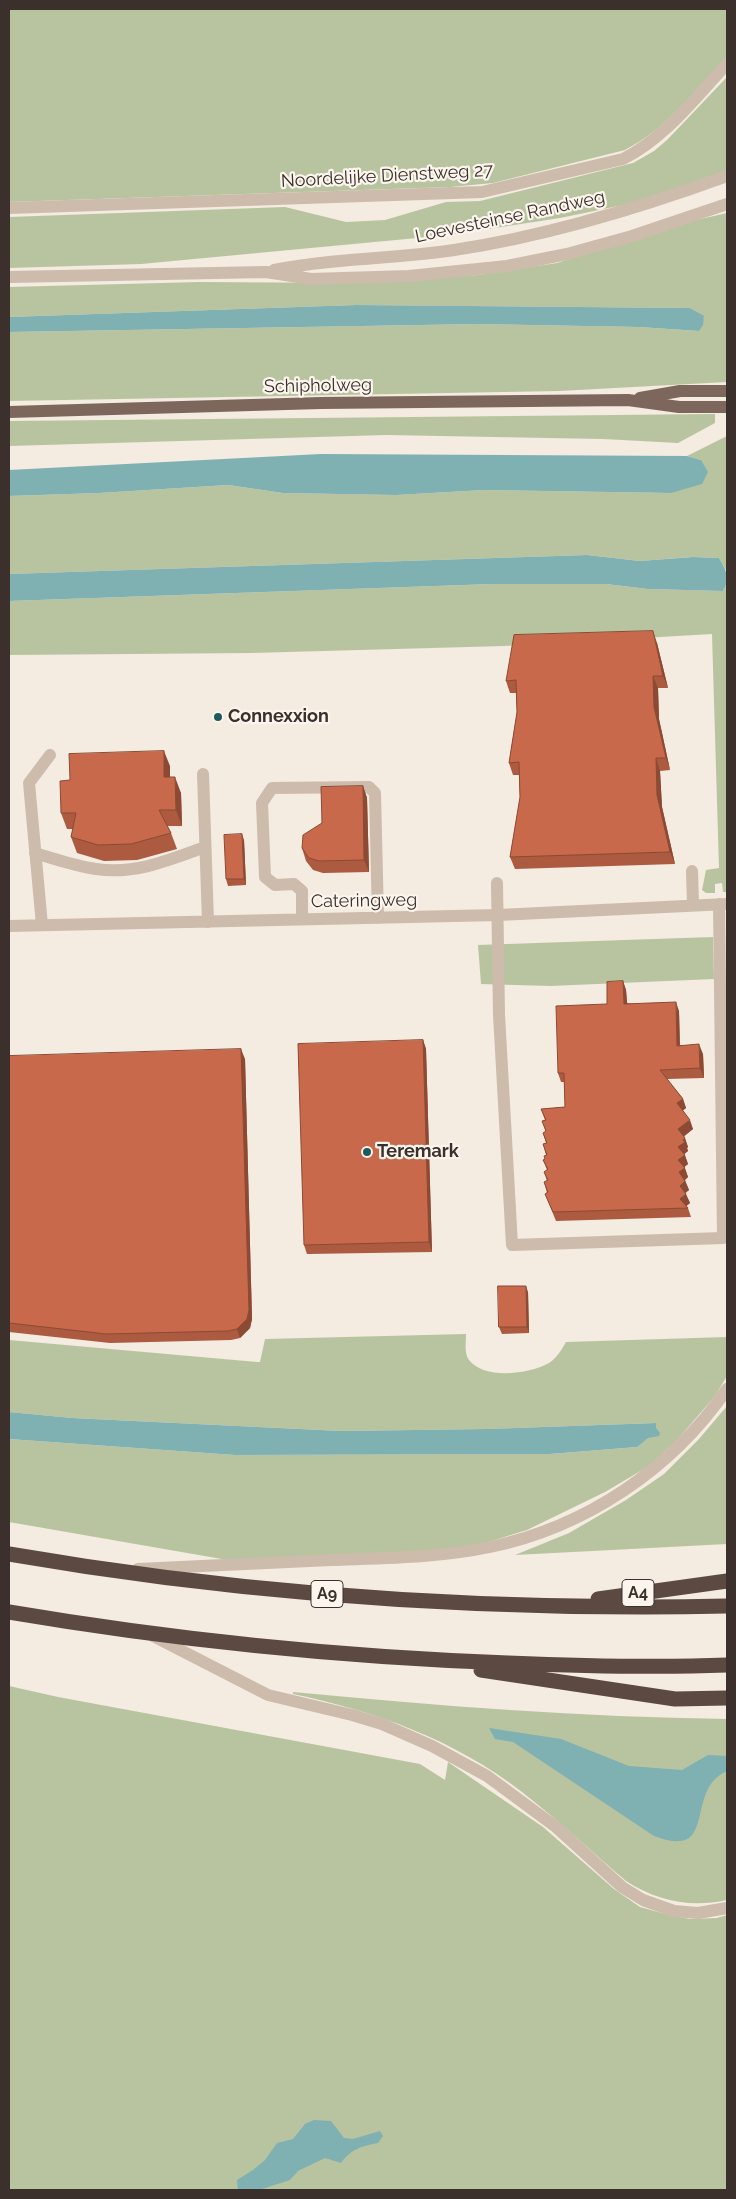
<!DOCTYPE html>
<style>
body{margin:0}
#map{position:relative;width:736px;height:2199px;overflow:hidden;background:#f4ebe1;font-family:Raleway,sans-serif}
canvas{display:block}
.frame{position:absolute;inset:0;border:10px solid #3b302b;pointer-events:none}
</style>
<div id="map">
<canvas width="736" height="2199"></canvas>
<div class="frame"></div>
</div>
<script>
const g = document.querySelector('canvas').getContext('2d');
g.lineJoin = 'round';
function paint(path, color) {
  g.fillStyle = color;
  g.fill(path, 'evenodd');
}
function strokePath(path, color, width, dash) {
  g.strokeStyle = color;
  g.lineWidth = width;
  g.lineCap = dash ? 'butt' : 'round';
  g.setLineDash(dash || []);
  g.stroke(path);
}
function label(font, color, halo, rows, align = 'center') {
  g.font = font + ' Raleway,sans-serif';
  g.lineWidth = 4.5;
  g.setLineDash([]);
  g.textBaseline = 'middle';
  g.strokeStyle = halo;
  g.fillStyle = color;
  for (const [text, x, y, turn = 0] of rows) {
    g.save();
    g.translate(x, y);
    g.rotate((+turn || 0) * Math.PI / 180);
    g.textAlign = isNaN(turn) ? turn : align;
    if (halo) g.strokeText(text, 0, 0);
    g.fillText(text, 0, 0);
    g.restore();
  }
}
paint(new Path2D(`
 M 9,9 L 727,9 L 727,57 C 696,90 666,129 625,150 L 493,183 L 450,187 L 9,202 Z
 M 727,77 L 727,171 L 657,198 L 560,218 L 449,235 L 141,264 L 9,268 L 9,217 L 285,207 L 346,222 L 385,220 L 446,202 L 480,201 L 633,163 L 654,151 L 667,140 Z
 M 727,213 L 727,382 L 559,391 L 9,401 L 9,332 L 478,324 L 639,327 L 699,331 L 704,317 L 690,308 L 356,305 L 9,317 L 9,287 L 199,282 L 354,283 L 478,275 L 557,263 L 683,223 Z
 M 715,414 L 715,423 L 678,443 L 603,439 L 386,435 L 9,446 L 9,421 Z
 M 727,436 L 727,572 L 719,558 L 692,557 L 640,561 L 587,555 L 9,574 L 9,496 L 99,493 L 228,485 L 283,493 L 396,495 L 484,490 L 671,493 L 701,460 L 687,456 Z
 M 492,584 L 606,584 L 648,589 L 723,591 L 727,584 L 727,892 L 723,892 L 722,883 L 715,884 L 715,893 L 706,893 L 702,890 L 706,870 L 719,868 L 712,634 L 504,646 L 251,653 L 9,655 L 9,601 Z
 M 713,937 L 714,979 L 550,986 L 481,984 L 478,945 Z
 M 466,1334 C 466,1343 464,1353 469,1360 C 484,1380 530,1374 549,1363 C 557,1358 562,1349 566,1342 L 727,1337 L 727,1376 L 715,1396 L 678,1439 L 649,1466 L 605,1492 L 527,1530 L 475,1546 L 416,1557 L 239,1562 L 9,1522 L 9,1439 L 235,1455 L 550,1454 L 637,1447 L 655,1428 L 656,1423 L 488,1429 L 341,1431 L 72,1418 L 9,1412 L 9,1340 L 257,1362 L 260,1362 L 265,1339 Z
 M 727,1406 L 727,1544 L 515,1555 L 569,1533 L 626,1500 L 664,1474 L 699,1439 Z
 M 9,1686 L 58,1697 L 420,1764 L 445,1780 L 448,1762 L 543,1827 L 614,1889 L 640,1907 L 669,1915 L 690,1919 L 717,1918 L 727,1915 L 727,2190 L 9,2190 Z
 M 293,1692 C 438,1706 582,1717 727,1719 L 727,1900 C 690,1908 657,1901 626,1881 C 591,1851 558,1820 522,1792 C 455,1740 375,1711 293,1694 Z`), '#b8c4a0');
paint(new Path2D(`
 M 356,305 L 690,308 L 704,316 L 703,325 L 699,331 L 639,327 L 478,324 L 9,332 L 9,317 Z
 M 321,454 L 687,456 L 701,460 L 708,472 L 702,484 L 671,493 L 484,490 L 396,495 L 283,493 L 228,485 L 99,493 L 9,496 L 9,470 Z
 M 587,555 L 640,561 L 693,557 L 719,558 C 726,570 731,579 723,591 L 648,589 L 606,584 L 492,584 L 9,601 L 9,574 Z
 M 9,1412 L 72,1418 L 341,1431 L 488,1429 L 656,1423 L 656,1428 L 660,1433 L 659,1436 L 648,1438 L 637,1447 L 550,1454 L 235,1455 L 9,1439 Z
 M 489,1728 L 561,1739 L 629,1766 L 682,1770 L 708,1755 L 727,1756 L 727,1771 C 683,1790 720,1861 654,1836 L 513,1742 L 495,1739 Z
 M 314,2120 L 331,2121 L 344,2138 L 353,2139 L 380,2131 L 383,2136 L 378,2143 C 362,2146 351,2149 341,2163 L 325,2158 L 298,2171 L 290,2180 L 259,2190 L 238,2190 L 237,2180 L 253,2170 L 265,2160 L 277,2143 L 293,2139 L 305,2124 Z`), '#7fb0b2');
strokePath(new Path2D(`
 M 9,208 L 482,192 L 623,159 C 665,138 695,98 727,64
 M 274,270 C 333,258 394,259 454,250 C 548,236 639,208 727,176
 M 9,277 L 266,272 L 311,279 L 409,276 L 507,266 L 567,254 L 632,236 L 727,204
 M 203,774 L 208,922
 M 35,853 C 55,859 75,866 96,869 C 134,875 170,860 205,847
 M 692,871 L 693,905
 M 497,883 L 499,1015 L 512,1245 L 723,1238 L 719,904
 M 302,919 L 302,891 L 294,884 L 275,885 L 265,877 L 262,803 L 272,788 L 369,787 L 375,793 L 378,918
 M 42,925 L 29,783 L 50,755
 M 9,926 L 498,915 L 727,904
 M 138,1569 C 202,1566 267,1563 331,1560 C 384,1558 438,1558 490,1547 C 586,1527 672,1469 727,1389
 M 151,1635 L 268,1695 L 352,1715 L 382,1724 L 432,1746 L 487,1776 L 556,1827 L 622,1887 L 643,1900 L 674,1911 L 698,1913 L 727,1908`), '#cdbbac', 12);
strokePath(new Path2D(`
 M 640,398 L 680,391 L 727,391
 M 9,412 L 321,403 L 628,400 L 679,407 L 727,407`), '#7d675c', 12);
strokePath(new Path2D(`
 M 9,1554 C 246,1595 487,1611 727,1606
 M 598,1599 L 727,1581
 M 9,1612 C 174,1640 341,1657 508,1663 C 581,1666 654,1668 727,1665
 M 481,1670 L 675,1699 L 727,1698`), '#5c4a42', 15);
paint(new Path2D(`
 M 657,643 L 668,688 L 658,688 L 659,719 L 670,770 L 660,771 L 662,807 L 675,864 L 515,869 L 510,857 L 520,797 L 519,775 L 513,775 L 509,763 L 517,712 L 516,693 L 510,693 L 506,681 Z
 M 170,766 L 170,777 L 181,793 L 182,826 L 167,826 L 171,833 L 177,849 L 137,860 L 104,861 L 77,853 L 71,837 L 73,829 L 67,829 L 61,813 L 70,780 Z
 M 363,786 L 367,798 L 369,872 L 323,873 L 313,870 L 306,861 L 302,848 L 322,823 Z
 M 244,840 L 246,885 L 228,886 L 226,879 Z
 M 623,981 L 626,990 L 627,1003 L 679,1011 L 680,1045 L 703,1054 L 704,1078 L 667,1079 L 683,1099 L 686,1108 L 682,1111 L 693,1129 L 684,1136 L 688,1147 L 687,1148 L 688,1151 L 684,1154 L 688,1164 L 684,1167 L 688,1177 L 685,1180 L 689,1190 L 685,1193 L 690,1203 L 686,1206 L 688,1208 L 691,1217 L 556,1221 L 545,1194 L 547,1193 L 544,1182 L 547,1181 L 544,1172 L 547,1170 L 543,1160 L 545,1159 L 546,1155 L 543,1144 L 546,1143 L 543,1133 L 546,1132 L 542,1121 L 545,1120 L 541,1109 L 565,1107 L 564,1082 L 561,1082 L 558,1073 Z
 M 423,1040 L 426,1049 L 432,1252 L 307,1254 L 304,1245 Z
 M 9,1056 L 245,1059 L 252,1319 L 250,1328 L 240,1338 L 231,1340 L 110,1343 L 9,1332 Z
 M 528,1292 L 529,1333 L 502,1334 L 499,1327 Z`), '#ac5a40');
paint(new Path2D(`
 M 653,631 L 657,643 L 668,688 L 663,676 Z
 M 653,676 L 658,688 L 659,719 L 670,770 L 666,758 L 654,707 Z
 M 164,751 L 170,766 L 170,793 L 164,777 Z
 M 656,758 L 660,771 L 662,807 L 675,864 L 670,852 L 657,795 Z
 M 175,777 L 181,793 L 182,826 L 176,810 Z
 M 363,786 L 367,798 L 369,872 L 364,860 Z
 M 242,834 L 244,840 L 246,885 L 244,879 Z
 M 623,981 L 626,990 L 628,1013 L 624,1004 Z
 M 676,1002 L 679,1011 L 680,1055 L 677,1046 Z
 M 423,1040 L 426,1049 L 432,1252 L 429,1242 Z
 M 699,1044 L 703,1054 L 704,1078 L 700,1068 Z
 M 241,1049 L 245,1059 L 252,1319 L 250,1328 L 240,1338 L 237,1329 Z
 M 683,1099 L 686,1108 L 680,1113 L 677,1103 Z
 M 690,1120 L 693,1129 L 682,1138 L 678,1129 Z
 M 685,1138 L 688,1147 L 687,1148 L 688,1151 L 682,1156 L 678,1147 L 683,1140 Z
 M 685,1155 L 688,1164 L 682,1169 L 678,1160 Z
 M 685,1168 L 688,1177 L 682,1182 L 679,1172 Z
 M 685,1181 L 689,1190 L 683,1195 L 680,1186 Z
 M 686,1194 L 690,1203 L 684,1208 L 680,1199 Z
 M 526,1286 L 528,1292 L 529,1333 L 527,1327 Z`), '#8c4a34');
const building = new Path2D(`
 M 653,631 L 663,676 L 653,676 L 654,707 L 666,758 L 656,758 L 657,795 L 670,852 L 510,857 L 520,797 L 519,762 L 509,763 L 517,712 L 516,680 L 506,681 L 514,635 Z
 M 164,751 L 164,777 L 175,777 L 176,810 L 159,810 L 171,833 L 131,844 L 98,845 L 71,837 L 76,813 L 61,813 L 60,781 L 70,780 L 69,754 Z
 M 363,786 L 364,860 L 319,861 L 309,858 L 302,848 L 303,835 L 322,823 L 321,787 Z
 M 242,834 L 244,879 L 226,879 L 224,835 Z
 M 623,981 L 624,1004 L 676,1002 L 677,1046 L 699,1044 L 700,1068 L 660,1070 L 683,1099 L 677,1103 L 690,1120 L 678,1129 L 685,1138 L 683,1140 L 685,1142 L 678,1147 L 685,1155 L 678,1160 L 685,1168 L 679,1172 L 685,1181 L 680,1186 L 686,1194 L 680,1199 L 688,1208 L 553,1212 L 545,1194 L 548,1192 L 544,1182 L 548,1180 L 544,1172 L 548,1169 L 543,1160 L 545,1159 L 544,1156 L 547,1155 L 543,1144 L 547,1143 L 543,1133 L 546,1131 L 542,1121 L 546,1120 L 541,1109 L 565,1107 L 564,1073 L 558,1073 L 556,1006 L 607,1004 L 607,982 Z
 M 423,1040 L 429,1242 L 304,1245 L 298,1044 Z
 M 241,1049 L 249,1310 L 247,1319 L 237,1329 L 228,1331 L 106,1334 L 9,1323 L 9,1056 Z
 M 498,1286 L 526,1286 L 527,1327 L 499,1327 Z`);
paint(building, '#c8694b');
strokePath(building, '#8c4a34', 1);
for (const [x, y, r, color] of [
 [218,717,5,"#1f5a5e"],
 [367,1152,5,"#1f5a5e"]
]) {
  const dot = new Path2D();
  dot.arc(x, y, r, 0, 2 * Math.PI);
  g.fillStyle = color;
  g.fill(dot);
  strokePath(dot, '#fbf5ee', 2);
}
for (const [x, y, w] of [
 [638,1593,32],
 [327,1594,32]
]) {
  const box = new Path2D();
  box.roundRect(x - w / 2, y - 13.5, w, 27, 4);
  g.fillStyle = '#fbf5ee';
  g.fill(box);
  strokePath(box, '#3b302b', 1);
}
label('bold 16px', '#3b302b', null, [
 ["A4",638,1593],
 ["A9",327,1594]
]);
label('18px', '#3b302b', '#fbf5ee', [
 ["Noordelijke Dienstweg 27",387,176,-3],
 ["Loevesteinse Randweg",510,217,-12],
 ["Schipholweg",318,386,-1],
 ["Cateringweg",364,901,-1]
]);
label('bold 18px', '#3b302b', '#fbf5ee', [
 ["Connexxion",228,717],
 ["Teremark",377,1152]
], 'left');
</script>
